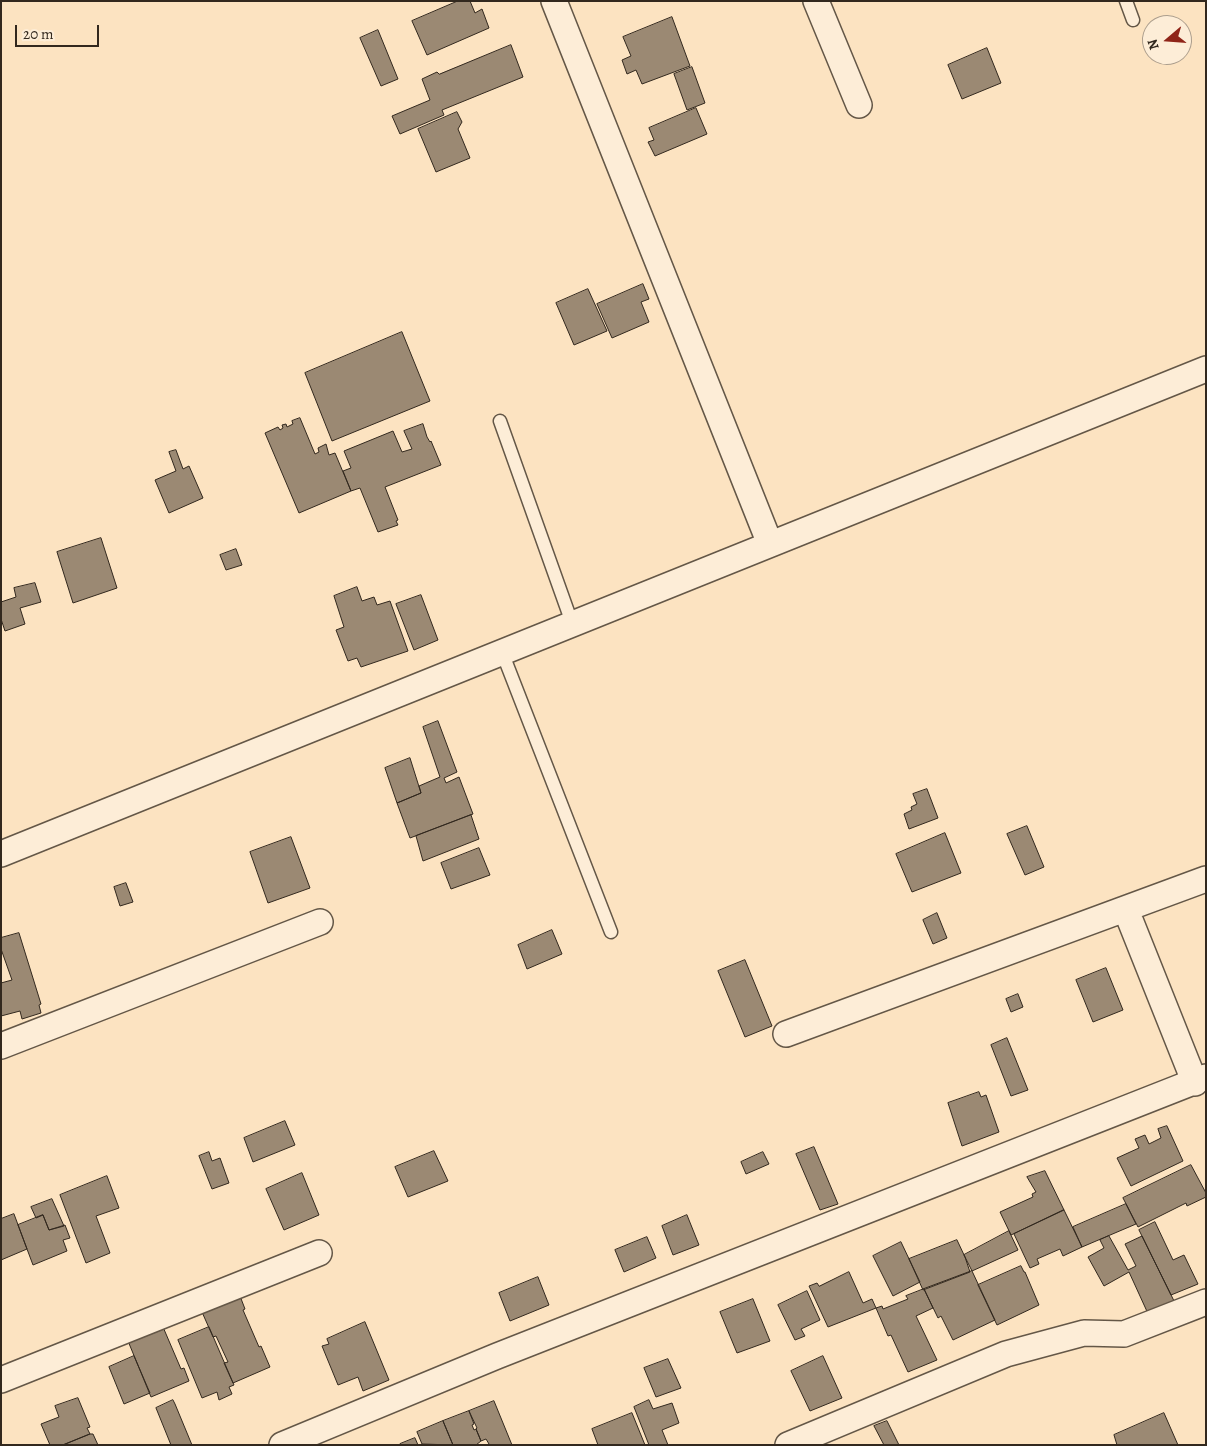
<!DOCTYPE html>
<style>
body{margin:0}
#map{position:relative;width:1207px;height:1446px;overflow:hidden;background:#fce3c1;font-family:Alegreya,serif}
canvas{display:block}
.frame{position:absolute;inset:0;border:2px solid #32281e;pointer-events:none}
.north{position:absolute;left:1142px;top:15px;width:50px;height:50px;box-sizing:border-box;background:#fdedd7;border:1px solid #ac9e8d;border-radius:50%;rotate:252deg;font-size:14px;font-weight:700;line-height:20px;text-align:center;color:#32281e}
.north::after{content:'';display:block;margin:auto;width:18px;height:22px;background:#8f2418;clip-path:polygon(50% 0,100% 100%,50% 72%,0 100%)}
.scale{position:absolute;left:15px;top:25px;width:84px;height:22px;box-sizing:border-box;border:2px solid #32281e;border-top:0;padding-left:6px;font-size:15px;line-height:18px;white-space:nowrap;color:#32281e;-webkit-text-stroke:4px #fdedd7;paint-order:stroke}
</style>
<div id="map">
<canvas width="1207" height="1446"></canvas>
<div class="frame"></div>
<div class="north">N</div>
<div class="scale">20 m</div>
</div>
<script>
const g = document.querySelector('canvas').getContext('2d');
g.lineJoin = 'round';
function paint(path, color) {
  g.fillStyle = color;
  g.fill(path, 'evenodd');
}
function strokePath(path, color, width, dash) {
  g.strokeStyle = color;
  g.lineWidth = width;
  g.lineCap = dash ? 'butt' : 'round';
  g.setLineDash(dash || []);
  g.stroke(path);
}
const building = new Path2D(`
 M 458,1 L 470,1 L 475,13 L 482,9 L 489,28 L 427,55 L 412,21 Z
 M 672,17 L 690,66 L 642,84 L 636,70 L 627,74 L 622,60 L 631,56 L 623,37 Z
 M 378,30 L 398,79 L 381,86 L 360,38 Z
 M 511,45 L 523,77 L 442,110 L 444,115 L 400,134 L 392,116 L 430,100 L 422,79 L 437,72 L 439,74 Z
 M 987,48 L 1001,83 L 962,99 L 948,65 Z
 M 692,67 L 705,103 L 687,110 L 674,74 Z
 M 696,108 L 707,134 L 655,156 L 648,142 L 654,140 L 649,128 Z
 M 457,112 L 462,122 L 458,129 L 470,158 L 436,172 L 418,129 Z
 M 643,284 L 649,299 L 641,302 L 649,322 L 612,338 L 597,304 Z
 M 588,289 L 607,331 L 574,345 L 556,303 Z
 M 402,332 L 430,401 L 332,441 L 305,373 Z
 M 300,418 L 315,454 L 319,452 L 318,448 L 326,444 L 329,455 L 335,453 L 351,491 L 299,513 L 265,433 L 278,427 L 280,430 L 283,428 L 282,425 L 286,424 L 287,427 L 293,424 L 292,421 Z
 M 423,424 L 427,437 L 430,442 L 431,441 L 441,465 L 385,487 L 398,520 L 396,521 L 398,525 L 378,532 L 360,488 L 351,491 L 343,471 L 351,468 L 344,451 L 393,431 L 402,452 L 412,449 L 404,431 Z
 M 176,450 L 183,469 L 189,466 L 203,498 L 169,513 L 155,480 L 176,471 L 169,452 Z
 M 101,538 L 117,588 L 73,603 L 57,552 Z
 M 236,549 L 242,565 L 226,570 L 220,555 Z
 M 35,583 L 41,602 L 20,608 L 25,624 L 5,631 L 1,619 L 1,602 L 16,597 L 14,588 Z
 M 357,587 L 362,601 L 374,597 L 377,605 L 390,601 L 408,651 L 361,667 L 357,658 L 348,661 L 336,630 L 344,627 L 334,596 Z
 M 421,595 L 438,640 L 414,650 L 396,604 Z
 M 438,721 L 457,772 L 444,778 L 446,783 L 459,777 L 473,814 L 410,838 L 397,803 L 421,793 L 419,786 L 440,777 L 423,727 Z
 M 410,758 L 421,793 L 397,803 L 385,768 Z
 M 927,789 L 938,818 L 909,829 L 904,814 L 912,810 L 911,807 L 917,804 L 913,794 Z
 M 471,815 L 479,839 L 423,861 L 416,836 Z
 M 1027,826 L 1044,867 L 1025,875 L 1007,834 Z
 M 945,833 L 961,873 L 912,892 L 896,854 Z
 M 291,837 L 310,888 L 268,903 L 250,852 Z
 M 479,848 L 490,875 L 451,889 L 441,863 Z
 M 126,883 L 133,902 L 120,906 L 114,887 Z
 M 937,913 L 947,938 L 933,944 L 923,920 Z
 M 552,930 L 562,954 L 527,969 L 518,945 Z
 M 19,933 L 41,1004 L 39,1005 L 41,1013 L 22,1019 L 20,1011 L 1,1016 L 1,983 L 12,980 L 1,949 L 1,938 Z
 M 745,960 L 772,1026 L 745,1037 L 718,971 Z
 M 1106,968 L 1123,1010 L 1093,1022 L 1076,980 Z
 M 1018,994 L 1023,1007 L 1011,1012 L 1006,999 Z
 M 1007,1038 L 1028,1090 L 1011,1096 L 991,1045 Z
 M 979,1092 L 981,1097 L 986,1095 L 999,1132 L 962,1146 L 948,1103 Z
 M 285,1121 L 295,1145 L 253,1162 L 244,1138 Z
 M 1167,1126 L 1183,1161 L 1131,1186 L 1117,1158 L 1139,1148 L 1135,1139 L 1145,1135 L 1149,1144 L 1161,1138 L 1158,1129 Z
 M 814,1147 L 838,1204 L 820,1210 L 796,1154 Z
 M 434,1151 L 448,1181 L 408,1197 L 395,1167 Z
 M 209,1152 L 212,1161 L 220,1158 L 229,1183 L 212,1189 L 199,1156 Z
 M 763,1152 L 769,1164 L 746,1174 L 741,1162 Z
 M 1191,1165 L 1206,1193 L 1206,1197 L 1187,1206 L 1186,1203 L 1138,1227 L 1123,1198 Z
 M 1045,1171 L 1064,1210 L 1011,1235 L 1000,1212 L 1033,1197 L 1032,1194 L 1036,1192 L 1027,1177 Z
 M 302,1173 L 319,1215 L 284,1230 L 266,1189 Z
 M 107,1176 L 119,1208 L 96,1216 L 110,1253 L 86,1263 L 60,1195 Z
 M 52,1199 L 64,1226 L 49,1230 L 43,1215 L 36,1218 L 31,1207 Z
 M 1126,1204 L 1136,1224 L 1082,1247 L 1073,1227 Z
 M 1064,1210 L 1082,1247 L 1063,1256 L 1060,1249 L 1037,1259 L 1039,1264 L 1030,1268 L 1014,1234 Z
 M 14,1214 L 27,1249 L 1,1260 L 1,1219 Z
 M 43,1215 L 49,1230 L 65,1225 L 70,1238 L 63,1240 L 67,1251 L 33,1265 L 18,1225 Z
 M 687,1215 L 699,1245 L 673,1255 L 662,1226 Z
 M 1155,1222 L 1173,1260 L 1184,1255 L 1198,1284 L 1171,1295 L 1139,1230 Z
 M 1009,1231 L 1018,1250 L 972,1271 L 964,1255 Z
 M 1109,1236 L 1128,1270 L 1136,1266 L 1125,1244 L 1142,1236 L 1177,1307 L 1150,1318 L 1129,1272 L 1104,1286 L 1088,1257 L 1104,1248 L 1100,1240 Z
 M 647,1237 L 656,1258 L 624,1272 L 615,1250 Z
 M 957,1240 L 965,1257 L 970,1272 L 923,1290 L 909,1259 Z
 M 901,1242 L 920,1282 L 893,1296 L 873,1256 Z
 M 1021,1266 L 1024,1272 L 1025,1272 L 1039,1305 L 997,1325 L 978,1285 Z
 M 972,1271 L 995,1320 L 953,1340 L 941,1316 L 938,1318 L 924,1289 Z
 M 849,1272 L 863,1303 L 872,1299 L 876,1308 L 828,1327 L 809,1286 L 817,1283 L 819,1286 Z
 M 538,1277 L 549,1305 L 510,1321 L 499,1293 Z
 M 924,1289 L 933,1308 L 916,1316 L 937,1360 L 908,1372 L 891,1335 L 888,1336 L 876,1308 L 882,1306 L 883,1309 L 908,1299 L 906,1296 Z
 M 807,1291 L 820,1320 L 801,1329 L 805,1336 L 795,1340 L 778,1305 Z
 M 240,1296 L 245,1309 L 243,1310 L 259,1347 L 261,1346 L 270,1367 L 233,1383 L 224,1363 L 228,1362 L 216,1336 L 213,1337 L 202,1312 Z
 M 753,1299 L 770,1341 L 737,1353 L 720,1312 Z
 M 365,1322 L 389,1380 L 363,1391 L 358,1377 L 338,1385 L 322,1346 L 329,1344 L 327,1339 Z
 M 163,1327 L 181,1369 L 184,1368 L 189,1381 L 151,1397 L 128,1341 Z
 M 209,1327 L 234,1385 L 229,1387 L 232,1394 L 219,1400 L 217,1392 L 202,1398 L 178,1340 Z
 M 134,1356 L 150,1393 L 124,1404 L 109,1367 Z
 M 823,1356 L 842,1398 L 810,1411 L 791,1371 Z
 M 668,1359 L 681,1388 L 656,1397 L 644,1368 Z
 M 78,1398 L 90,1427 L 87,1428 L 90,1434 L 63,1445 L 50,1445 L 41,1424 L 59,1417 L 55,1406 Z
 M 173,1400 L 175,1404 L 192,1445 L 171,1445 L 156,1408 Z
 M 649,1400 L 653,1409 L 672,1403 L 679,1423 L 662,1430 L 668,1445 L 649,1445 L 634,1407 Z
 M 494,1401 L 512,1445 L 487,1445 L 489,1444 L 486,1439 L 481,1441 L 476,1429 L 477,1428 L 469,1411 Z
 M 469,1411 L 474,1424 L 472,1425 L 474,1430 L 476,1429 L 481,1441 L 476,1445 L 453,1445 L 443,1421 Z
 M 632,1413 L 645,1445 L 598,1445 L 592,1429 Z
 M 1164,1413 L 1178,1445 L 1117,1445 L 1114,1435 Z
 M 443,1421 L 453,1445 L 422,1444 L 417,1432 Z
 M 887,1421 L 899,1445 L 884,1445 L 874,1426 Z
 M 90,1434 L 93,1434 L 98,1445 L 63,1445 Z
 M 415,1438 L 418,1445 L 400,1445 L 400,1444 Z`);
paint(building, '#9b8973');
strokePath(building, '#32281e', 1);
const lane = new Path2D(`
 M 1126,1 L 1133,20
 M 500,421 L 572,623
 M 502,652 L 611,932`);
const street = new Path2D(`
 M 554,1 L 770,544
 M 816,1 L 859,105
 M 1,854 L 1206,369
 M 1126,910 L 1195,1083
 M 786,1034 L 1206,879
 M 1,1046 L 320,922
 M 1,1380 L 319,1253
 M 282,1445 L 497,1356 L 1206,1077
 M 788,1445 L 1006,1354 L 1084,1333 L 1124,1334 L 1206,1302`);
strokePath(lane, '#645747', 15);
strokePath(street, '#645747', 28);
strokePath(lane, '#fdedd7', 12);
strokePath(street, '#fdedd7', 25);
</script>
